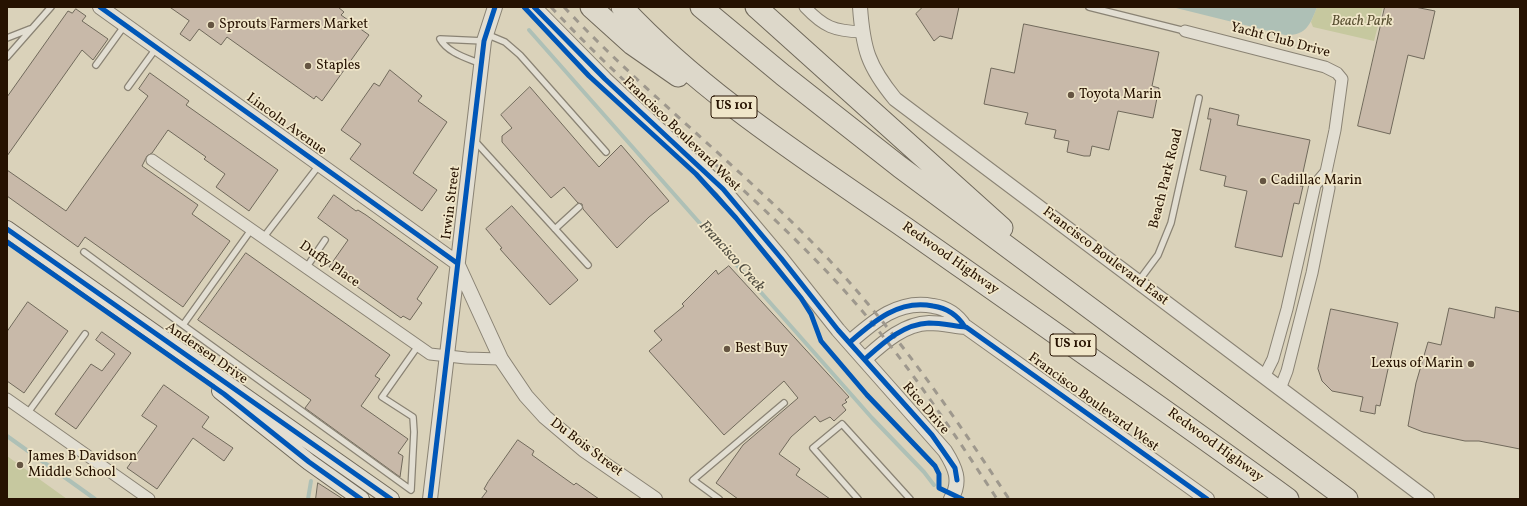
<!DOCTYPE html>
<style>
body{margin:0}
#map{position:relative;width:1527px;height:506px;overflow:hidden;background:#dad2ba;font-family:Vollkorn,serif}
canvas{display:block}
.frame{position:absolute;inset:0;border:8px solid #261201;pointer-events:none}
</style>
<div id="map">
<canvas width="1527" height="506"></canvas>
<div class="frame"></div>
</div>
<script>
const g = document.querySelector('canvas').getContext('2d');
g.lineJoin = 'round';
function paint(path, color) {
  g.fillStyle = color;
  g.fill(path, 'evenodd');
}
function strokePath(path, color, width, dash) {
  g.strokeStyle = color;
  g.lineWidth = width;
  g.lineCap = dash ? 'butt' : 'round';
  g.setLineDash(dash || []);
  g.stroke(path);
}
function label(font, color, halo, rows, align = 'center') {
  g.font = font + ' Vollkorn,serif';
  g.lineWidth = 3.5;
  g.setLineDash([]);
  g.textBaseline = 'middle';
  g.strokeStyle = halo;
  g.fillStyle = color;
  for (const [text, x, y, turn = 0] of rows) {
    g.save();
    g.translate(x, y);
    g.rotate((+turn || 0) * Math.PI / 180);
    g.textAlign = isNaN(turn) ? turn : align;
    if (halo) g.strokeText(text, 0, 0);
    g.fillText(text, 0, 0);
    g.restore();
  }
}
paint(new Path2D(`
 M 1317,7 L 1383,7 L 1374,41 L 1313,27 L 1311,22 Z
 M 7,456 L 67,499 L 7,499 Z`), '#c6c89f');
paint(new Path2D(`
 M 1172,7 L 1317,7 C 1310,25 1306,36 1285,35 Z`), '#aec0b6');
strokePath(new Path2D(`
 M 529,30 L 872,418 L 924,472 L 934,485
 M 7,436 L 95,499
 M 308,499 L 311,481`), '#aec0b6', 4);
const building = new Path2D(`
 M 170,7 L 338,7 L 344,12 L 341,15 L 369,35 L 322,101 L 316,96 L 314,99 L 227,37 L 221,45 L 199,29 L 190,41 L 180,34 L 189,21 Z
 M 923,7 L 959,7 L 952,39 L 940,36 L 934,41 L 916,14 Z
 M 1385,7 L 1415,7 L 1435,11 L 1424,59 L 1408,55 L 1390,134 L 1358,126 Z
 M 76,9 L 86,16 L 82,21 L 108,39 L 93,60 L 82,50 L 7,156 L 7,97 L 68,11 L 72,13 Z
 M 1024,24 L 1159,52 L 1152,86 L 1159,88 L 1153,118 L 1118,111 L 1109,150 L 1092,146 L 1090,156 L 1084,156 L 1067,152 L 1069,141 L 1054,138 L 1056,130 L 1025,124 L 1028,113 L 984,104 L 991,68 L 1014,73 Z
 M 390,70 L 422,96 L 418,101 L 447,122 L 413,173 L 437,190 L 422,211 L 350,159 L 361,144 L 341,130 L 374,83 L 379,86 Z
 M 150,73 L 189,101 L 186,105 L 278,170 L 249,211 L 216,187 L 225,174 L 204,159 L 206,157 L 168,130 L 152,153 L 147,156 L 142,166 L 198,205 L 192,214 L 230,241 L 183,307 L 85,237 L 78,247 L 7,196 L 7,170 L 66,211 L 148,96 L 139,89 Z
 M 530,87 L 599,167 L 621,145 L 669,201 L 649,217 L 617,248 L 583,209 L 582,204 L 578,203 L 564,187 L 551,198 L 502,142 L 502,136 L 512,128 L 501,115 Z
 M 1210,108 L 1239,115 L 1237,125 L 1310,140 L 1300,186 L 1303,186 L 1299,204 L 1294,203 L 1282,257 L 1235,247 L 1247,191 L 1224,186 L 1226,176 L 1200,170 L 1211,119 L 1208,119 Z
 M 334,195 L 356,211 L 358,210 L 366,215 L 438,267 L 417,299 L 422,303 L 410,320 L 403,316 L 401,318 L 329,267 L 348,240 L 318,218 Z
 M 512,206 L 578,280 L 550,305 L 500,249 L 502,248 L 486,229 Z
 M 246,253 L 390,355 L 375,376 L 380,379 L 361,406 L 408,439 L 398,453 L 403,456 L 400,477 L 305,408 L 311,400 L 198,320 Z
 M 729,266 L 849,397 L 845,400 L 847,402 L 842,405 L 846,410 L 834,421 L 830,417 L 820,422 L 815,416 L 791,437 L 779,454 L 800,469 L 796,475 L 830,499 L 738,499 L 716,483 L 743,445 L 798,398 L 784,381 L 724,435 L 649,351 L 662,340 L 654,331 L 684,306 L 682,304 L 716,270 L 718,274 Z
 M 28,302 L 68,331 L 24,393 L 7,381 L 7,332 Z
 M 1496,307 L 1520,312 L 1520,449 L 1479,441 L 1465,441 L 1423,432 L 1408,426 L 1416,383 L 1428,342 L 1441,345 L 1449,308 L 1494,318 Z
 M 1331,309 L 1398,323 L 1380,406 L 1376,405 L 1375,414 L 1360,411 L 1363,397 L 1332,391 L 1322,381 L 1318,369 Z
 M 102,332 L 131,353 L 76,429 L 55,414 L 91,364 L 102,371 L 115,354 L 96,340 Z
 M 164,385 L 209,417 L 202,427 L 233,448 L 224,461 L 193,438 L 157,489 L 127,468 L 157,426 L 142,416 Z
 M 518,440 L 534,451 L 532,455 L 574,485 L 576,483 L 599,499 L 481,499 L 487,491 L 484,489 L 488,482 Z
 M 318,483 L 343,499 L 316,499 Z`);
paint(building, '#c8b9a9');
strokePath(building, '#70695b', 1);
const service = new Path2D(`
 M 1089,7 L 1185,31
 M 486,34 L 505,42 L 520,55 L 606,152
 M 7,38 L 30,29
 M 7,57 L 51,7
 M 481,64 C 467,58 448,53 440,39 L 484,41
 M 96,65 L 125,25
 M 128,87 L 157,47
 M 474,140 L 588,265
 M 555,229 L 579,207
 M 263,238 L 320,164
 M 84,252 L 183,325 L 251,230
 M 306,268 L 325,240
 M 1138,282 L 1158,255 L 1171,223 L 1199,98
 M 183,325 L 411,490 L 414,432 L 413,417 L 382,397 L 418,346
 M 27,414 L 85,334
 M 719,499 L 693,480 L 784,403
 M 858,499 L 813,448 L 842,424 L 910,499`);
const minor = new Path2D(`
 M 805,7 C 824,27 834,31 862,32
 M 1185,31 L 1325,67 L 1337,73 L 1342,79 L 1335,130 L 1326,172 L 1329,188 L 1312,273 L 1287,371 L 1280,389
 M 152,160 L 430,354 L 466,358 L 501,359
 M 1264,377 L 1273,359 L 1287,309 L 1315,185 L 1326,172
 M 7,399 L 149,499`);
const tertiary = new Path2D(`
 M 100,7 L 457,263 L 501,359 L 526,396 L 545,417 L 584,450 L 655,499
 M 534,7 L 605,79 L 723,189 L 781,258 L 838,330 L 945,451 C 955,467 962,481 951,499
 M 860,7 C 863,49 868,66 895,99 L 1427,499
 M 850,342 C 874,321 899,299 933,306 C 947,308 958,316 965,327
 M 865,359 C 883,343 903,324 929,323 C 942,323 954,326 966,327 L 1207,499
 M 430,499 L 484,41 L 495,7`);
const secondary = new Path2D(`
 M 7,229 L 391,499
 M 220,391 L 309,462 L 361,499`);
const motorway = new Path2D(`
 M 591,7 L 632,44 L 678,76
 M 622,7 C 703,94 806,159 904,227 C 1032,317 1161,407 1288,499
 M 701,7 L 783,75 L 900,167 L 1347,499
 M 756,7 L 1002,228`);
strokePath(service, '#8a8374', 8);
strokePath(minor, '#8a8374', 13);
strokePath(tertiary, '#8a8374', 16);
strokePath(secondary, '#70695b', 18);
strokePath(motorway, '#70695b', 23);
strokePath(service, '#e2ded2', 5.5);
strokePath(minor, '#e2ded2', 11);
strokePath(tertiary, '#e2ded2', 14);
strokePath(secondary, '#e2ded2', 16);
strokePath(motorway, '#ddd8ca', 21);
strokePath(new Path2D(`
 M 551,7 C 639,102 742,182 831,276 C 895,344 946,421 997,499
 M 564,7 C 639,87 725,155 802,232 C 883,312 947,405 1009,499`), '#9e988d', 3, [7, 7]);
strokePath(new Path2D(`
 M 100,7 L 457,263
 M 524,7 L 589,76 L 696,174 L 736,218 L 801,298 L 811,314 L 821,341 L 867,395 L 935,466 L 939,474 L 939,488 L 962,499
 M 534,7 L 605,79 L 723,189 L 781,258 L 838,330 L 932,435 L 955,468 L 957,480
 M 7,229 L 391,499
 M 7,242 L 224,394 L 309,462 L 361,499
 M 850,342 C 874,321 899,299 933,306 C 947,308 958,316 965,327
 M 865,359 C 883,343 903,324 929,323 C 942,323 954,326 966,327 L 1207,499
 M 430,499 L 484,41 L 495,7`), '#0057b8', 5);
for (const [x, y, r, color] of [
 [211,25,4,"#655542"],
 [308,66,4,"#655542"],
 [1071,95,4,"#655542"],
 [1263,181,4,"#655542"],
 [727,349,4,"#655542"],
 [1471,364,4,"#655542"],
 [20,465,4,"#655542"]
]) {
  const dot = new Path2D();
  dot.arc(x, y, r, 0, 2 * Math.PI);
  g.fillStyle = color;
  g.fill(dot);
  strokePath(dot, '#f0e6c9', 1.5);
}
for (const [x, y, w] of [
 [734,107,46],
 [1073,345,46]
]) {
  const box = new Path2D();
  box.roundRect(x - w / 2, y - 11, w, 22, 3);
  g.fillStyle = '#f0e6c9';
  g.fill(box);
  strokePath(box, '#261201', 1);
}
label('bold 13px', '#261201', null, [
 ["US 101",734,107],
 ["US 101",1073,345]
]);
label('italic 14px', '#584f31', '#f0e6c9', [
 ["Beach Park",1362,22]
]);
label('14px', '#261201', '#f0e6c9', [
 ["Sprouts Farmers Market",219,25],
 ["Staples",316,66],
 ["Toyota Marin",1079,95],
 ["Cadillac Marin",1271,181],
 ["Best Buy",735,349],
 ["Lexus of Marin",1463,364,"right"],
 ["James B Davidson",28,457],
 ["Middle School",28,473]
], 'left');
label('14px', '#261201', '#f0e6c9', [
 ["Yacht Club Drive",1280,41,15],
 ["Lincoln Avenue",286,125,36],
 ["Francisco Boulevard West",681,135,44],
 ["Beach Park Road",1167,179,-76],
 ["Irwin Street",452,203,-83],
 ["Francisco Boulevard East",1105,257,37],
 ["Redwood Highway",950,259,35],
 ["Duffy Place",329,265,35],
 ["Andersen Drive",206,354,35],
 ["Francisco Boulevard West",1093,403,36],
 ["Rice Drive",925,409,49],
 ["Redwood Highway",1215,446,36],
 ["Du Bois Street",586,448,37]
]);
label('italic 15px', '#4f4c40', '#f0e6c9', [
 ["Francisco Creek",731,257,48]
]);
</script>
